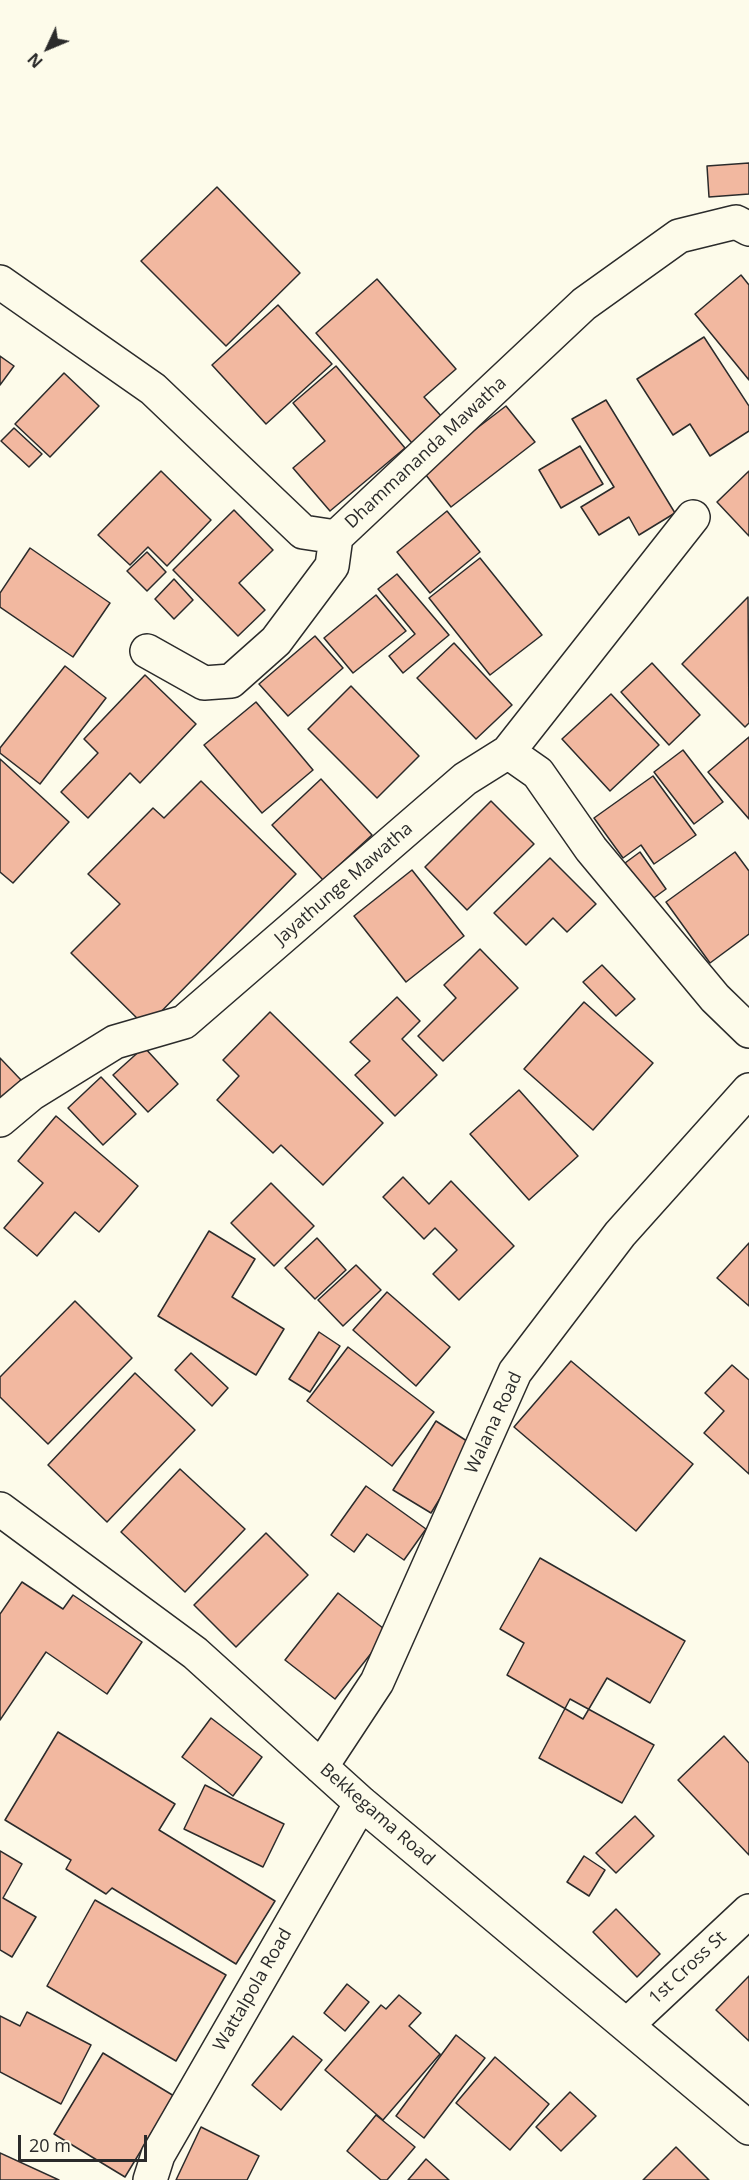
<!DOCTYPE html>
<style>
body{margin:0}
#map{position:relative;width:749px;height:2180px;overflow:hidden;background:#fdfbea;font-family:"Open Sans",sans-serif}
canvas{display:block}
.north{position:absolute;left:18px;top:18px;width:60px;height:60px;-webkit-text-stroke:4px #fdfbea;paint-order:stroke;rotate:226deg;font-size:16px;font-weight:700;line-height:24px;text-align:center;color:#2b2b2b}
.north::after{content:'';display:block;margin:auto;width:21px;height:27px;background:#2b2b2b;clip-path:polygon(50% 0,100% 100%,50% 72%,0 100%)}
.scale{position:absolute;left:18px;top:2135px;width:129px;height:27px;box-sizing:border-box;border:3px solid #2b2b2b;border-top:0;padding-left:8px;font-size:18px;line-height:21px;white-space:nowrap;color:#2b2b2b;-webkit-text-stroke:4px #fdfbea;paint-order:stroke}
</style>
<div id="map">
<canvas width="749" height="2180"></canvas>
<div class="north">N</div>
<div class="scale">20 m</div>
</div>
<script>
const g = document.querySelector('canvas').getContext('2d');
g.lineJoin = 'round';
function paint(path, color) {
  g.fillStyle = color;
  g.fill(path, 'evenodd');
}
function strokePath(path, color, width, dash) {
  g.strokeStyle = color;
  g.lineWidth = width;
  g.lineCap = dash ? 'butt' : 'round';
  g.setLineDash(dash || []);
  g.stroke(path);
}
function label(font, color, halo, rows, align = 'center') {
  g.font = font + ' "Open Sans",sans-serif';
  g.lineWidth = 4.5;
  g.setLineDash([]);
  g.textBaseline = 'middle';
  g.strokeStyle = halo;
  g.fillStyle = color;
  for (const [text, x, y, turn = 0] of rows) {
    g.save();
    g.translate(x, y);
    g.rotate((+turn || 0) * Math.PI / 180);
    g.textAlign = isNaN(turn) ? turn : align;
    if (halo) g.strokeText(text, 0, 0);
    g.fillText(text, 0, 0);
    g.restore();
  }
}
const building = new Path2D(`
 M 749,163 L 749,194 L 709,197 L 707,166 Z
 M 217,187 L 300,273 L 226,346 L 141,261 Z
 M 741,275 L 749,285 L 749,380 L 695,314 Z
 M 377,279 L 456,369 L 424,397 L 442,417 L 412,443 L 316,333 Z
 M 278,305 L 332,364 L 266,424 L 212,365 Z
 M 704,337 L 749,406 L 749,431 L 710,456 L 690,424 L 673,435 L 637,379 Z
 M 0,356 L 14,366 L 0,385 Z
 M 336,366 L 405,448 L 330,511 L 293,468 L 325,441 L 293,403 Z
 M 64,373 L 99,406 L 50,457 L 15,424 Z
 M 606,400 L 675,513 L 639,535 L 629,517 L 599,535 L 581,507 L 614,487 L 572,419 Z
 M 506,406 L 535,442 L 451,507 L 422,470 Z
 M 14,428 L 42,454 L 29,467 L 1,441 Z
 M 580,446 L 603,484 L 561,508 L 539,470 Z
 M 161,471 L 211,520 L 167,566 L 148,547 L 130,565 L 98,535 Z
 M 749,471 L 749,536 L 717,502 Z
 M 234,510 L 273,550 L 239,583 L 265,610 L 238,636 L 173,570 Z
 M 447,511 L 480,552 L 430,593 L 397,552 Z
 M 30,548 L 110,603 L 73,657 L 0,607 L 0,593 Z
 M 147,552 L 166,572 L 147,591 L 127,571 Z
 M 480,558 L 542,635 L 490,675 L 429,598 Z
 M 397,574 L 449,635 L 403,673 L 389,656 L 415,634 L 378,589 Z
 M 174,579 L 193,600 L 174,619 L 155,599 Z
 M 376,595 L 406,631 L 353,673 L 324,638 Z
 M 748,597 L 749,723 L 745,727 L 682,664 Z
 M 315,636 L 343,668 L 288,716 L 259,684 Z
 M 454,643 L 512,705 L 476,739 L 417,678 Z
 M 652,663 L 700,715 L 669,745 L 621,692 Z
 M 65,666 L 106,698 L 40,784 L 0,753 L 0,748 Z
 M 145,675 L 196,724 L 140,783 L 130,773 L 88,818 L 61,792 L 98,753 L 84,739 Z
 M 351,686 L 419,756 L 377,798 L 308,729 Z
 M 611,694 L 659,745 L 610,791 L 562,739 Z
 M 256,702 L 313,770 L 262,813 L 204,745 Z
 M 749,737 L 749,819 L 708,772 Z
 M 683,750 L 723,802 L 694,824 L 654,772 Z
 M 0,759 L 69,822 L 13,883 L 0,872 Z
 M 653,776 L 696,835 L 654,864 L 641,845 L 623,858 L 594,818 Z
 M 321,779 L 372,835 L 323,880 L 272,825 Z
 M 201,781 L 296,874 L 146,1027 L 71,953 L 120,904 L 88,874 L 153,808 L 164,818 Z
 M 491,801 L 534,844 L 467,910 L 425,867 Z
 M 640,852 L 666,889 L 651,900 L 625,863 Z
 M 735,852 L 749,871 L 749,934 L 710,963 L 666,902 Z
 M 550,858 L 596,904 L 567,932 L 553,918 L 526,945 L 494,913 Z
 M 412,870 L 464,936 L 406,982 L 354,916 Z
 M 480,949 L 518,988 L 443,1061 L 418,1036 L 456,998 L 444,985 Z
 M 602,965 L 635,999 L 616,1016 L 583,982 Z
 M 397,997 L 420,1021 L 402,1039 L 437,1075 L 395,1116 L 355,1075 L 370,1061 L 350,1042 Z
 M 584,1002 L 653,1063 L 593,1130 L 524,1069 Z
 M 270,1012 L 383,1123 L 323,1185 L 281,1145 L 273,1153 L 217,1100 L 239,1076 L 223,1060 Z
 M 144,1047 L 178,1084 L 148,1112 L 113,1075 Z
 M 0,1058 L 21,1080 L 0,1099 Z
 M 101,1077 L 136,1114 L 103,1145 L 68,1108 Z
 M 519,1090 L 578,1156 L 529,1200 L 470,1134 Z
 M 56,1116 L 138,1186 L 99,1232 L 75,1212 L 37,1256 L 4,1228 L 43,1183 L 18,1161 Z
 M 403,1177 L 429,1204 L 451,1181 L 514,1246 L 459,1300 L 433,1274 L 457,1250 L 435,1228 L 424,1239 L 383,1197 Z
 M 271,1183 L 314,1226 L 274,1266 L 231,1223 Z
 M 209,1231 L 255,1259 L 232,1297 L 284,1329 L 256,1375 L 158,1316 Z
 M 317,1238 L 346,1270 L 315,1299 L 285,1268 Z
 M 749,1243 L 749,1306 L 717,1278 Z
 M 356,1265 L 381,1290 L 343,1326 L 318,1300 Z
 M 387,1292 L 450,1347 L 416,1386 L 353,1330 Z
 M 75,1301 L 132,1358 L 48,1444 L 0,1397 L 0,1377 Z
 M 319,1332 L 340,1346 L 310,1392 L 289,1379 Z
 M 348,1347 L 434,1412 L 392,1466 L 307,1401 Z
 M 191,1353 L 228,1388 L 212,1406 L 175,1370 Z
 M 571,1361 L 693,1464 L 636,1531 L 514,1427 Z
 M 732,1365 L 749,1380 L 749,1474 L 704,1433 L 724,1411 L 705,1393 Z
 M 135,1373 L 195,1430 L 107,1522 L 48,1465 Z
 M 436,1421 L 473,1445 L 431,1513 L 393,1490 Z
 M 180,1469 L 245,1529 L 185,1592 L 121,1532 Z
 M 366,1486 L 426,1529 L 404,1560 L 367,1534 L 354,1552 L 331,1535 Z
 M 266,1533 L 308,1575 L 236,1647 L 194,1605 Z
 M 540,1558 L 685,1641 L 650,1703 L 607,1678 L 583,1719 L 507,1675 L 524,1643 L 500,1629 Z
 M 22,1582 L 63,1609 L 73,1595 L 142,1642 L 107,1694 L 46,1652 L 0,1720 L 0,1614 Z
 M 338,1593 L 388,1632 L 335,1699 L 285,1660 Z
 M 570,1699 L 654,1745 L 622,1803 L 539,1758 Z
 M 211,1718 L 262,1757 L 233,1796 L 182,1757 Z
 M 58,1732 L 175,1804 L 159,1830 L 275,1901 L 236,1964 L 112,1888 L 106,1894 L 66,1869 L 71,1860 L 5,1820 Z
 M 724,1736 L 749,1763 L 749,1855 L 678,1780 Z
 M 205,1785 L 284,1824 L 263,1867 L 184,1829 Z
 M 635,1816 L 654,1836 L 616,1873 L 596,1853 Z
 M 0,1851 L 22,1864 L 3,1898 L 36,1917 L 12,1957 L 0,1950 Z
 M 584,1856 L 605,1870 L 589,1896 L 567,1882 Z
 M 95,1900 L 226,1975 L 176,2061 L 47,1986 Z
 M 616,1909 L 660,1954 L 637,1977 L 593,1932 Z
 M 749,1976 L 749,2041 L 716,2010 Z
 M 347,1984 L 369,2002 L 345,2031 L 324,2013 Z
 M 399,1995 L 421,2013 L 409,2026 L 440,2054 L 383,2120 L 325,2070 L 381,2005 L 386,2009 Z
 M 27,2012 L 91,2045 L 61,2104 L 0,2072 L 0,2016 L 20,2026 Z
 M 456,2035 L 485,2058 L 424,2138 L 396,2116 Z
 M 293,2036 L 322,2060 L 281,2110 L 252,2085 Z
 M 103,2053 L 174,2096 L 125,2177 L 54,2134 Z
 M 495,2057 L 549,2104 L 510,2150 L 456,2103 Z
 M 570,2092 L 596,2116 L 561,2151 L 536,2127 Z
 M 376,2115 L 415,2147 L 387,2180 L 381,2180 L 347,2151 Z
 M 201,2127 L 259,2156 L 247,2180 L 176,2180 Z
 M 676,2147 L 709,2180 L 643,2180 Z
 M 0,2153 L 59,2180 L 0,2180 Z
 M 426,2159 L 449,2180 L 408,2180 Z`);
paint(building, '#f2b8a0');
strokePath(building, '#2b2b2b', 1.5);
const minor = new Path2D(`
 M 0,282 L 153,389 L 303,532 L 336,537 L 584,304 L 679,236 L 736,222 L 749,229
 M 147,651 L 204,683 L 231,681 L 276,641 L 332,566 L 336,537
 M 508,752 L 693,517
 M 0,1120 L 31,1094 L 115,1042 L 184,1022 L 465,779 L 508,752 L 538,773 L 591,849 L 715,998 L 749,1031
 M 0,1509 L 195,1653 L 361,1803 L 749,2128
 M 321,1767 L 377,1682 L 515,1372 L 620,1234 L 749,1090
 M 627,2025 L 749,1911
 M 150,2180 L 158,2155 L 361,1803`);
strokePath(minor, '#2b2b2b', 36);
strokePath(minor, '#fdfbea', 33);
label('18px', '#2b2b2b', '#fdfbea', [
 ["Dhammananda Mawatha",426,453,-43],
 ["Jayathunge Mawatha",344,884,-41],
 ["Walana Road",494,1423,-65],
 ["Bekkegama Road",377,1815,41],
 ["1st Cross St",688,1968,-43],
 ["Wattalpola Road",253,1990,-60]
]);
</script>
